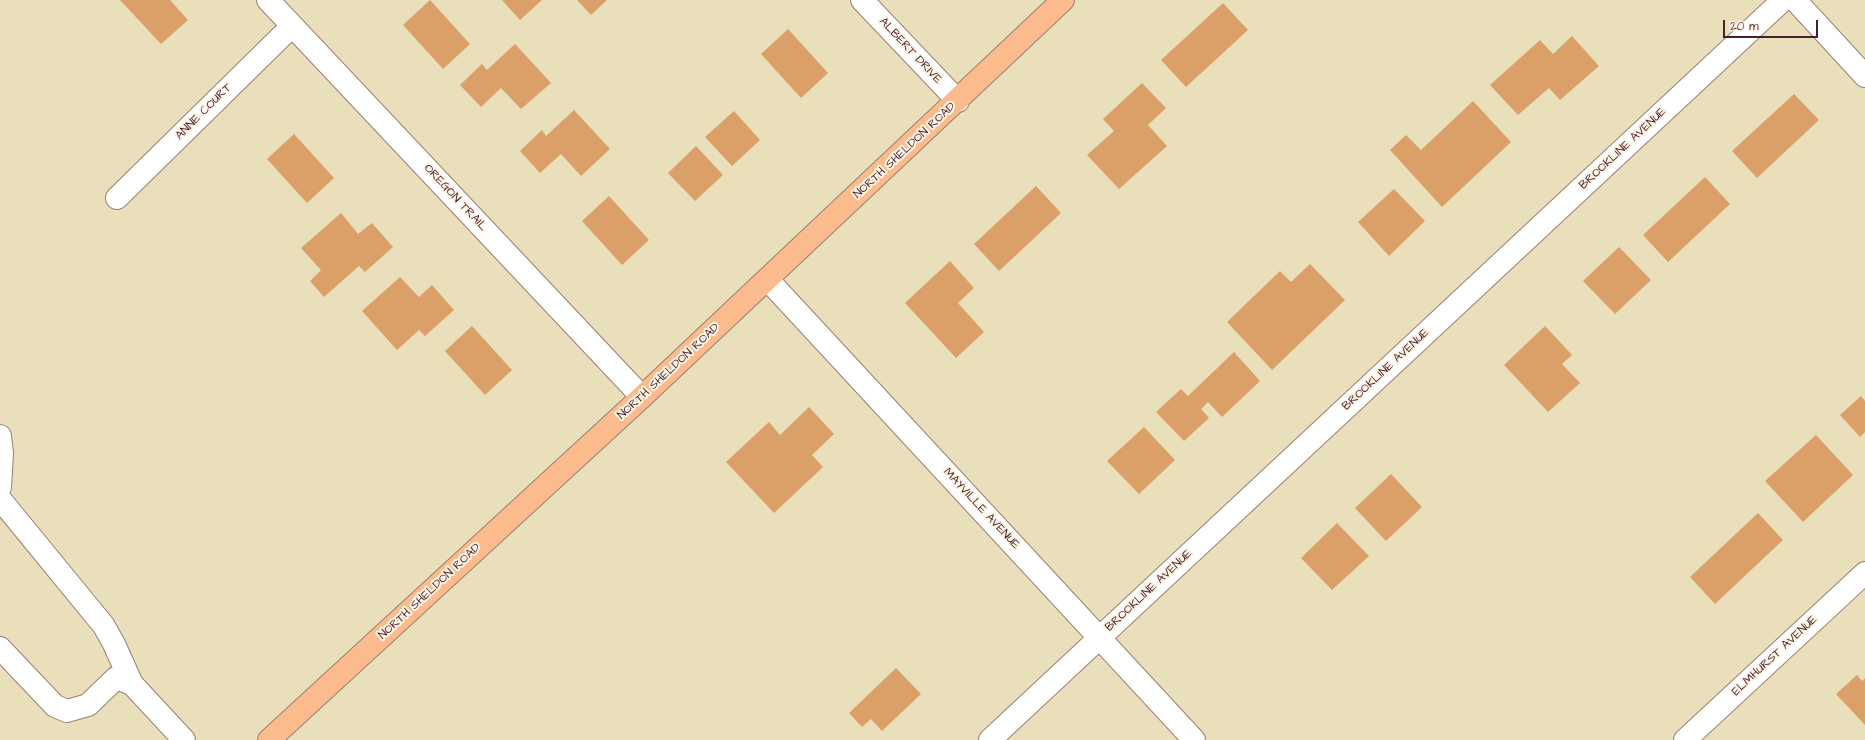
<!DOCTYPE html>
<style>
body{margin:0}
#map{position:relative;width:1865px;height:740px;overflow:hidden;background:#eadfbb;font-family:"Architects Daughter",sans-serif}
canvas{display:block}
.scale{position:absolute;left:1723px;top:20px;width:95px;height:18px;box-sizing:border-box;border:2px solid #4a1f2b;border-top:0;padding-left:5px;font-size:12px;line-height:14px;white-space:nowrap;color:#4a1f2b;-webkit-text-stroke:3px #fcf5e5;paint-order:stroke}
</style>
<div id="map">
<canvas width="1865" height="740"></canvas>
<div class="scale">20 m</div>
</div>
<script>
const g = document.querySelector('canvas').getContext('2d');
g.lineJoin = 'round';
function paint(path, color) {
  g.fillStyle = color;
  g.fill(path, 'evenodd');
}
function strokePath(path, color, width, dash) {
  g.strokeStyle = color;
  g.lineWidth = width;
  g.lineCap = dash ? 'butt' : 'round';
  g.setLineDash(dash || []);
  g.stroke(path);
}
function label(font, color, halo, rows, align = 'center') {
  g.font = font + ' "Architects Daughter",sans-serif';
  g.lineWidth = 4;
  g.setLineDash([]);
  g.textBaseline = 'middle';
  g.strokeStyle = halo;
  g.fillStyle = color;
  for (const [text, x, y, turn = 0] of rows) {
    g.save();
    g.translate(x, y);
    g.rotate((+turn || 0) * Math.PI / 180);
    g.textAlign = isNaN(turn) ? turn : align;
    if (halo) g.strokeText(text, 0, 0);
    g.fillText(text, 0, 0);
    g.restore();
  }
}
paint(new Path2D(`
 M 120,0 L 170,0 L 188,20 L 161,44 Z
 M 430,0 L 470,44 L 443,69 L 403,25 Z
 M 502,0 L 542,0 L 520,20 Z
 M 577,0 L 607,0 L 591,15 Z
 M 1223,3 L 1248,30 L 1186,87 L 1161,60 Z
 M 788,29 L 828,73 L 801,98 L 761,54 Z
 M 1572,36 L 1599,66 L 1560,100 L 1549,88 L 1518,115 L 1490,85 L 1540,40 L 1553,54 Z
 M 515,44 L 551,83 L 521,109 L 501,88 L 481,107 L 460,85 L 482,64 L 487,70 Z
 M 1142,83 L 1166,108 L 1148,125 L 1167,146 L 1119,189 L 1087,155 L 1114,131 L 1103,119 Z
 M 1794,94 L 1819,120 L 1757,178 L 1732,151 Z
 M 1473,101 L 1511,142 L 1442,207 L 1390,150 L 1406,135 L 1421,150 Z
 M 574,110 L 610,149 L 581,176 L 561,154 L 540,173 L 520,151 L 542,130 L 546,136 Z
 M 734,111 L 760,140 L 732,166 L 705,137 Z
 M 294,134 L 334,178 L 307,203 L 267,159 Z
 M 696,146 L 723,175 L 695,201 L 668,173 Z
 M 1705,177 L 1730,204 L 1668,262 L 1643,235 Z
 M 1036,186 L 1061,213 L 999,271 L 974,244 Z
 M 1394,189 L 1425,221 L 1389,256 L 1358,222 Z
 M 609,196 L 649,240 L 622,265 L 582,221 Z
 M 341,213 L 358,234 L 372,223 L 393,247 L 365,272 L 359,266 L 324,297 L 310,281 L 321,270 L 301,248 Z
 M 1619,247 L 1651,280 L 1615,314 L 1583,281 Z
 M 950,261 L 974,288 L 958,303 L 984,332 L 956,358 L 905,303 Z
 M 1310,264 L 1345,300 L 1272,370 L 1227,322 L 1280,271 L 1291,282 Z
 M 400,277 L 419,297 L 432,285 L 454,310 L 425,336 L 419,330 L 397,350 L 362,311 Z
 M 472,326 L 512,370 L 485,395 L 445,351 Z
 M 1545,326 L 1572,355 L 1562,364 L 1580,383 L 1548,412 L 1504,365 Z
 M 1234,352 L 1260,381 L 1222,417 L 1208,402 L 1201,409 L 1209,418 L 1184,441 L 1156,412 L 1181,389 L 1188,396 Z
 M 1861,396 L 1865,401 L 1865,432 L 1860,437 L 1840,415 Z
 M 809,407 L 834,434 L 812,455 L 823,467 L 774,513 L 726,462 L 769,422 L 780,435 Z
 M 1144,427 L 1175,460 L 1139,494 L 1107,461 Z
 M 1816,435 L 1853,475 L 1803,522 L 1765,481 Z
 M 1391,474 L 1422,507 L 1386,541 L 1355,508 Z
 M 1758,513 L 1783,540 L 1715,604 L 1690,577 Z
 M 1337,523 L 1369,556 L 1332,590 L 1301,558 Z
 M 896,668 L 921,694 L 882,731 L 871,719 L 862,727 L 849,713 Z
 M 1857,675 L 1862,681 L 1865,678 L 1865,725 L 1836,694 Z`), '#db9f68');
const minor = new Path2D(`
 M 268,0 L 642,397
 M 862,0 L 958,101
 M 1795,0 L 1865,76
 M 117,198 L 292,26
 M 768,280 L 1194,740
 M 0,436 L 2,453 L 0,487
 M 0,499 L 104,626 L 114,644 L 132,684
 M 0,648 L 55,706 L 67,711 L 88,705 L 116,678 L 132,684 L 184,740
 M 990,740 L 1783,0
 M 1685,740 L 1865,573`);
const major = new Path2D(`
 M 269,740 L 642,397 L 1063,0`);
strokePath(minor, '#9a7f73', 24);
strokePath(major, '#9a7f73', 24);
strokePath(minor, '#fff', 22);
strokePath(major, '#fbbb8d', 22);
label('12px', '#4a1f2b', '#fcf5e5', [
 ["ALBERT DRIVE",910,51,47],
 ["ANNE COURT",204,112,-45],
 ["BROOKLINE AVENUE",1623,149,-43],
 ["NORTH SHELDON ROAD",905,151,-43],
 ["OREGON TRAIL",455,198,47],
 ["BROOKLINE AVENUE",1386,370,-43],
 ["NORTH SHELDON ROAD",669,372,-43],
 ["MAYVILLE AVENUE",981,509,47],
 ["BROOKLINE AVENUE",1149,591,-43],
 ["NORTH SHELDON ROAD",430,592,-43],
 ["ELMHURST AVENUE",1775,656,-43]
]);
</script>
